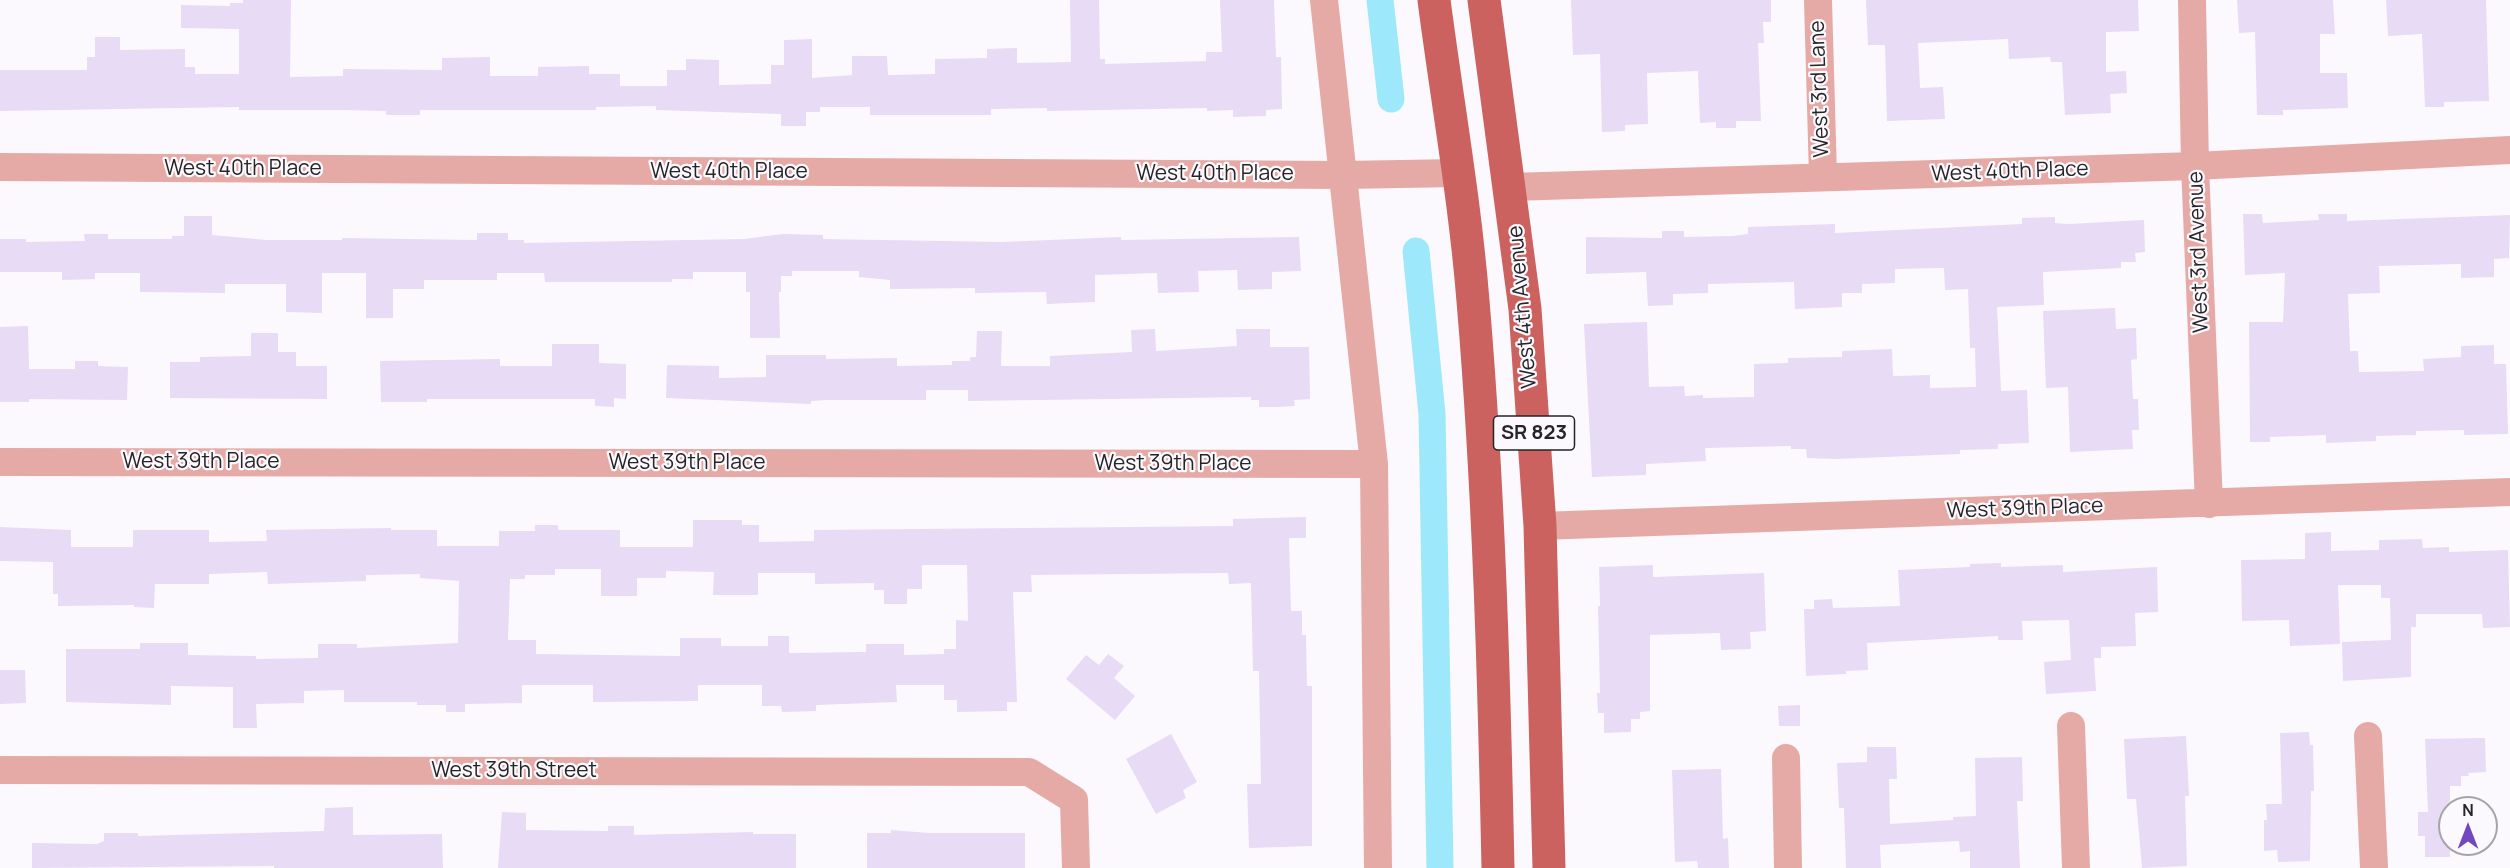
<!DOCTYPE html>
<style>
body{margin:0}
#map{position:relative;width:2510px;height:868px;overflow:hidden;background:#fbf9fd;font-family:Manrope,sans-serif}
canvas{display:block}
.north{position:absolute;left:2438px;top:796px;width:60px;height:60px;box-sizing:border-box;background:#fbf9fd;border:2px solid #a5a4a7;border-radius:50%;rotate:0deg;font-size:16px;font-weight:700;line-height:24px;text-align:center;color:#252426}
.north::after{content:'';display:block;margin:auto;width:21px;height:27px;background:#7347bf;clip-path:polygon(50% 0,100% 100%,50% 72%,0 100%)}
</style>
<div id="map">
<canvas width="2510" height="868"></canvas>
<div class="north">N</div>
</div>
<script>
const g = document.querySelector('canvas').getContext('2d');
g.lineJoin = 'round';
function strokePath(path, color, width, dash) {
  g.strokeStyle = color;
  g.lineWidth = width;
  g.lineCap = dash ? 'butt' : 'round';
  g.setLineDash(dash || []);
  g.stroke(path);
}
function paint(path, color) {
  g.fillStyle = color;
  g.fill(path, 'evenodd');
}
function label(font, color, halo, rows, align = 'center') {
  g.font = font + ' Manrope,sans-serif';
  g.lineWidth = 4.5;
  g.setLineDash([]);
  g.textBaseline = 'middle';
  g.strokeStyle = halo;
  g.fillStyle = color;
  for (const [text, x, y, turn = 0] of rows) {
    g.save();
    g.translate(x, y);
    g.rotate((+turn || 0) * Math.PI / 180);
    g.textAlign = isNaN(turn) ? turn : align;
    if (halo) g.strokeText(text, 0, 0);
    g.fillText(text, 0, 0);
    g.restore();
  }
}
strokePath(new Path2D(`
 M 1380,0 L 1391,99
 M 1416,251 L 1432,414 L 1440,868`), '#9de8fa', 27);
paint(new Path2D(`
 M 243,0 L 291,0 L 290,77 L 343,76 L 343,69 L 442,70 L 442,58 L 490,57 L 490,76 L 538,76 L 538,67 L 589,66 L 589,74 L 620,74 L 620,86 L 667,86 L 667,70 L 686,70 L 686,59 L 719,60 L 719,85 L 771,84 L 771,65 L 784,65 L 784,40 L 812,39 L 812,78 L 852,75 L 852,56 L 887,56 L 888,75 L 935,74 L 935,59 L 987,58 L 987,49 L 1017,48 L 1017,63 L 1071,62 L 1070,0 L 1099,0 L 1100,59 L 1105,59 L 1105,64 L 1206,61 L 1206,52 L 1222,52 L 1220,0 L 1274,0 L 1276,57 L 1281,57 L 1282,109 L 1266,110 L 1266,116 L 1233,117 L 1233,110 L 1207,111 L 1207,108 L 1047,111 L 1047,108 L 991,109 L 991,115 L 870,115 L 870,107 L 820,107 L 820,112 L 806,112 L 806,126 L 781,126 L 781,114 L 656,110 L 656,106 L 596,107 L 596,110 L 420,110 L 420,115 L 386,115 L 386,111 L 343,110 L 239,110 L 239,107 L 0,111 L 0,70 L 87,70 L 87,57 L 95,57 L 95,37 L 120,37 L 120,50 L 185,49 L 185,67 L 195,67 L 195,74 L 239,74 L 239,29 L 181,28 L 181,5 L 230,6 L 230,3 L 243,3 Z
 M 1571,0 L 1771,0 L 1771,22 L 1763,22 L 1764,43 L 1758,43 L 1761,121 L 1736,121 L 1736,128 L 1716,128 L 1716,122 L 1700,123 L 1698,71 L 1647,73 L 1648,124 L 1625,125 L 1625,131 L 1602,132 L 1600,54 L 1573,55 Z
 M 1866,0 L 2138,0 L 2139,31 L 2106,32 L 2106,72 L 2126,71 L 2127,93 L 2110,94 L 2111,113 L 2065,115 L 2062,62 L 2051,62 L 2050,57 L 2009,59 L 2008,39 L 1918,43 L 1920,88 L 1943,87 L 1945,119 L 1887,121 L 1885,45 L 1868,45 Z
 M 2237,0 L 2333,0 L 2335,34 L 2320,34 L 2320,73 L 2347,73 L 2348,108 L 2283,110 L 2283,115 L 2257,115 L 2255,32 L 2239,33 Z
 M 2386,0 L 2486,0 L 2489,101 L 2444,102 L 2444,107 L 2425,107 L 2422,34 L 2388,36 Z
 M 2243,214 L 2262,214 L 2263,223 L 2319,220 L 2318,214 L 2347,214 L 2347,221 L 2510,215 L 2509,258 L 2494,259 L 2494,277 L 2461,278 L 2461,264 L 2379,266 L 2380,293 L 2348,294 L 2350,351 L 2358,351 L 2359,372 L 2424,371 L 2423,359 L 2461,357 L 2461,346 L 2494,345 L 2494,364 L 2506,364 L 2508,434 L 2464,435 L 2464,430 L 2416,431 L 2416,435 L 2376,436 L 2376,441 L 2326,443 L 2326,435 L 2270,437 L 2270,442 L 2250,442 L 2249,322 L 2283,322 L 2285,273 L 2245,275 Z
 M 184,216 L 212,216 L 212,235 L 267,240 L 342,240 L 342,238 L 477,240 L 477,233 L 508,233 L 508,240 L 524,240 L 524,243 L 744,239 L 783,234 L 823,235 L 823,239 L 1002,242 L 1121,237 L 1121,240 L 1299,237 L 1301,271 L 1272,272 L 1272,289 L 1238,290 L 1237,270 L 1198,271 L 1199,292 L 1158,293 L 1157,273 L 1095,275 L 1095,302 L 1047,304 L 1046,292 L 975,293 L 975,288 L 890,289 L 890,280 L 859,277 L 859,271 L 792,271 L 792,276 L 781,276 L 781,292 L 779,292 L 780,338 L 750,338 L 750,292 L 746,292 L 746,272 L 693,272 L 693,279 L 672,279 L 672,282 L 545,282 L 544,273 L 497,273 L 497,280 L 424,280 L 424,289 L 393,289 L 393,318 L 366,318 L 366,273 L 322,273 L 322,313 L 286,312 L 286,284 L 225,284 L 225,293 L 140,292 L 140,273 L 95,273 L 95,279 L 62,280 L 62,272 L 0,272 L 0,239 L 26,239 L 26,242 L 85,241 L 84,234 L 108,234 L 108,239 L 172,239 L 172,236 L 184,236 Z
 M 2055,217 L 2055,223 L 2069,224 L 2144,220 L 2145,252 L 2135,253 L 2136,262 L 2121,262 L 2121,268 L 2043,272 L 2044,305 L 1997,307 L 2001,391 L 2027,390 L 2029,443 L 1998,444 L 1998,449 L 1960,450 L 1960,454 L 1836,459 L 1807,458 L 1806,449 L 1791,449 L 1791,446 L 1705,448 L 1706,461 L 1646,464 L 1646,475 L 1592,477 L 1584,324 L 1647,322 L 1649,387 L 1684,386 L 1685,396 L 1703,395 L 1703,398 L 1754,397 L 1754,364 L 1788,363 L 1788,358 L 1842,357 L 1842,351 L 1892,349 L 1893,376 L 1930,375 L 1930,388 L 1976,387 L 1975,348 L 1970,348 L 1968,289 L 1945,290 L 1944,268 L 1895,269 L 1895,283 L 1862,284 L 1862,293 L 1842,293 L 1842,307 L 1795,309 L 1794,282 L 1708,284 L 1708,293 L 1673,294 L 1673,305 L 1648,306 L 1646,272 L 1586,274 L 1586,237 L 1662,238 L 1662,231 L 1684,231 L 1684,237 L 1733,236 L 1748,234 L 1748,227 L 1835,224 L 1835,233 L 2022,224 L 2022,218 Z
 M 2115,308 L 2116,329 L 2136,328 L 2137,359 L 2131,360 L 2133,399 L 2138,399 L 2139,430 L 2132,430 L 2133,449 L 2070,452 L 2068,387 L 2046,388 L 2043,311 Z
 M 28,326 L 29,369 L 75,369 L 75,361 L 98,361 L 98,366 L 128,367 L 127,400 L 29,399 L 29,402 L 0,402 L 0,327 Z
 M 1155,329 L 1156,351 L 1237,346 L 1236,329 L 1270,329 L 1270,347 L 1309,347 L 1310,399 L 1294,400 L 1295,406 L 1277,407 L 1259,407 L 1259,400 L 1251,400 L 1251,397 L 968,401 L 968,390 L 926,390 L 926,400 L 827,400 L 811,401 L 811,404 L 666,398 L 667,365 L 719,366 L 719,378 L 766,377 L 766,355 L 826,355 L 826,359 L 897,358 L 897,366 L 952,365 L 952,361 L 970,361 L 970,357 L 976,357 L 977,331 L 1002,331 L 1001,366 L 1050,366 L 1050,356 L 1132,352 L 1131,330 Z
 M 251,333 L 278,333 L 278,352 L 296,352 L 296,366 L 327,366 L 327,399 L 170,398 L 170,362 L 200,362 L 200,357 L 251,356 Z
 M 552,344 L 599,344 L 599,363 L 626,364 L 626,399 L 614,398 L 614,407 L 595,406 L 595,399 L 427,399 L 427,402 L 381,402 L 380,361 L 500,359 L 500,366 L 552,366 Z
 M 1306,517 L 1306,538 L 1289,538 L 1291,611 L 1302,611 L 1302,635 L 1306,635 L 1307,686 L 1312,686 L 1312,846 L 1249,848 L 1247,784 L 1261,784 L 1259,671 L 1253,671 L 1251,583 L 1229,584 L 1228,573 L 1031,575 L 1032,592 L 1013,592 L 1017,702 L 1007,702 L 1007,711 L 957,712 L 957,700 L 944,700 L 944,685 L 896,685 L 897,702 L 816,705 L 816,711 L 782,712 L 781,706 L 762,706 L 762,685 L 698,685 L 698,701 L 593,702 L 593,685 L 522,685 L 522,703 L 465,704 L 465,712 L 446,712 L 446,705 L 417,705 L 417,702 L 344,702 L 344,690 L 304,691 L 304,703 L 256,704 L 257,728 L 233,728 L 233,687 L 171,686 L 171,705 L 66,702 L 66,649 L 140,649 L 140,643 L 188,643 L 188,655 L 256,656 L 256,659 L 318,658 L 318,644 L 357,644 L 357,648 L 458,643 L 459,581 L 420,578 L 420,574 L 366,575 L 366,581 L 268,584 L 267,572 L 209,574 L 209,584 L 155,584 L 154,608 L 134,607 L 134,605 L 58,606 L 58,594 L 53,594 L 53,562 L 0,561 L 0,527 L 71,530 L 71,547 L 133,547 L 133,530 L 209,530 L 209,542 L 267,541 L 266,530 L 391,528 L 391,530 L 437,530 L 437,546 L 499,546 L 499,531 L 535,531 L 535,525 L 558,525 L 558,530 L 620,530 L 620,547 L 693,547 L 693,520 L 742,520 L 742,525 L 759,525 L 759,542 L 814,541 L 814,530 L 1233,526 L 1233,519 ZM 922,565 L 967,565 L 968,621 L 956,620 L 956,649 L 944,649 L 944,654 L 904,655 L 904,644 L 866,644 L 866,652 L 789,653 L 789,636 L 768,636 L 768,646 L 721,646 L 721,638 L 680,638 L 680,656 L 536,654 L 536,640 L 508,640 L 510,579 L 525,579 L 525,575 L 555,575 L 555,569 L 601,569 L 601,596 L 637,596 L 637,578 L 666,578 L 666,571 L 714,572 L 713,595 L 758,595 L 758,573 L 815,573 L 815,584 L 874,583 L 874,590 L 884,590 L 884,604 L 907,604 L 907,589 L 922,589 Z
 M 2331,532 L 2331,551 L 2379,550 L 2379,540 L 2422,539 L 2423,548 L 2449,547 L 2449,552 L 2508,550 L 2510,627 L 2483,628 L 2482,614 L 2416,614 L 2416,627 L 2411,627 L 2411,677 L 2343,681 L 2342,642 L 2391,640 L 2390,598 L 2381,598 L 2381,585 L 2338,585 L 2340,644 L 2290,646 L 2289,620 L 2242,621 L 2241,560 L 2305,559 L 2305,533 Z
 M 2001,563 L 2001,567 L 2063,565 L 2063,572 L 2157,567 L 2158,612 L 2135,613 L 2136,646 L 2101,647 L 2101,658 L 2094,658 L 2096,691 L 2046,694 L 2044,662 L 2071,660 L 2069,620 L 2022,621 L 2023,640 L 1998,640 L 1998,636 L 1867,643 L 1868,670 L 1846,671 L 1846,674 L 1806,676 L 1804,609 L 1814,609 L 1814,600 L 1832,599 L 1833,608 L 1900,606 L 1898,570 L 1970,567 L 1970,564 Z
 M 1653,565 L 1653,577 L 1764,573 L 1766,631 L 1750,632 L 1751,649 L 1721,650 L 1720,633 L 1650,635 L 1650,711 L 1640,712 L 1640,719 L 1631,719 L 1631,732 L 1604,733 L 1604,713 L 1598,713 L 1597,693 L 1600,693 L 1598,606 L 1600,606 L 1599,567 Z
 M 1108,654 L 1124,666 L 1114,678 L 1135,696 L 1115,720 L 1066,679 L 1086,655 L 1099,665 Z
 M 0,670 L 25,670 L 26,703 L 0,704 Z
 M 1800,705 L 1800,726 L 1779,726 L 1778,706 Z
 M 2309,732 L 2310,745 L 2313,745 L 2314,791 L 2311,791 L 2310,861 L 2278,862 L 2277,850 L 2264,851 L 2264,820 L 2267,820 L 2266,804 L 2282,804 L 2280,733 Z
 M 1171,734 L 1197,782 L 1183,790 L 1186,798 L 1156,814 L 1126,759 Z
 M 2186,736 L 2189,796 L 2185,796 L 2187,866 L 2142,868 L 2136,799 L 2127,799 L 2124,739 Z
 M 2485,738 L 2486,772 L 2468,773 L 2469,776 L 2461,776 L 2461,786 L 2450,786 L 2450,857 L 2425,857 L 2425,836 L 2418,836 L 2418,812 L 2428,812 L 2425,739 Z
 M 1867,747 L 1896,747 L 1897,779 L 1889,779 L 1890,824 L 1953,820 L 1953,817 L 1976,816 L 1975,758 L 2022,757 L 2023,801 L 2017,801 L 2020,868 L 1970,868 L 1970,851 L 1960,852 L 1959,841 L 1880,845 L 1881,868 L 1846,868 L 1844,808 L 1839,808 L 1837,763 L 1867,762 Z
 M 1721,769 L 1723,839 L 1728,838 L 1729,868 L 1698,868 L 1697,861 L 1675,862 L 1672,770 Z
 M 353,807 L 353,835 L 442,834 L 443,868 L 274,868 L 274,866 L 32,868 L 32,843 L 97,844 L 104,841 L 104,833 L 138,833 L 138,836 L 324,831 L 325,808 Z
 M 502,812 L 526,813 L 526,830 L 608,831 L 608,826 L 634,826 L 634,835 L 753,832 L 753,834 L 796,834 L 796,868 L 498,868 Z
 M 891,830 L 929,833 L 1025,833 L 1025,868 L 867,868 L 867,833 L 891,833 Z`), '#e8dbf6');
strokePath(new Path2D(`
 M 1324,0 L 1374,464 L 1378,868
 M 1818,0 L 1823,177
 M 2192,0 L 2195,166 L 2209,504
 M 0,167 L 1343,175 L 1458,173
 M 1511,187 L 2195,166 L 2510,150
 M 0,462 L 1374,464
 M 1540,526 L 2510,492
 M 2071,726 L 2076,868
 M 2368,736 L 2374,868
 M 1786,758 L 1788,868
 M 0,770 L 1029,772 L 1074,800 L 1076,868`), '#e5aaa6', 28);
strokePath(new Path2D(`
 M 1434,0 C 1447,100 1465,201 1473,301 C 1489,490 1494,679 1498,868
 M 1484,0 L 1525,309 L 1540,526 L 1549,868`), '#cb6260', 33);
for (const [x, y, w] of [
 [1534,433,81]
]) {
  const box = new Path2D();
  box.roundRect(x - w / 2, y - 17, w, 34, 4.5);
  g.fillStyle = '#fbf9fd';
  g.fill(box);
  strokePath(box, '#252426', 1.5);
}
label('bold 20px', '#252426', null, [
 ["SR 823",1534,433]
]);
label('21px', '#252426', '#fbf9fd', [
 ["West 3rd Lane",1820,89,-92],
 ["West 40th Place",243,169],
 ["West 40th Place",729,172],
 ["West 40th Place",2010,172,-2],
 ["West 40th Place",1215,174],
 ["West 3rd Avenue",2199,252,-92],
 ["West 4th Avenue",1523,307,-95],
 ["West 39th Place",201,462],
 ["West 39th Place",687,463],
 ["West 39th Place",1173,464],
 ["West 39th Place",2025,509,-2],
 ["West 39th Street",514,771]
]);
</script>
